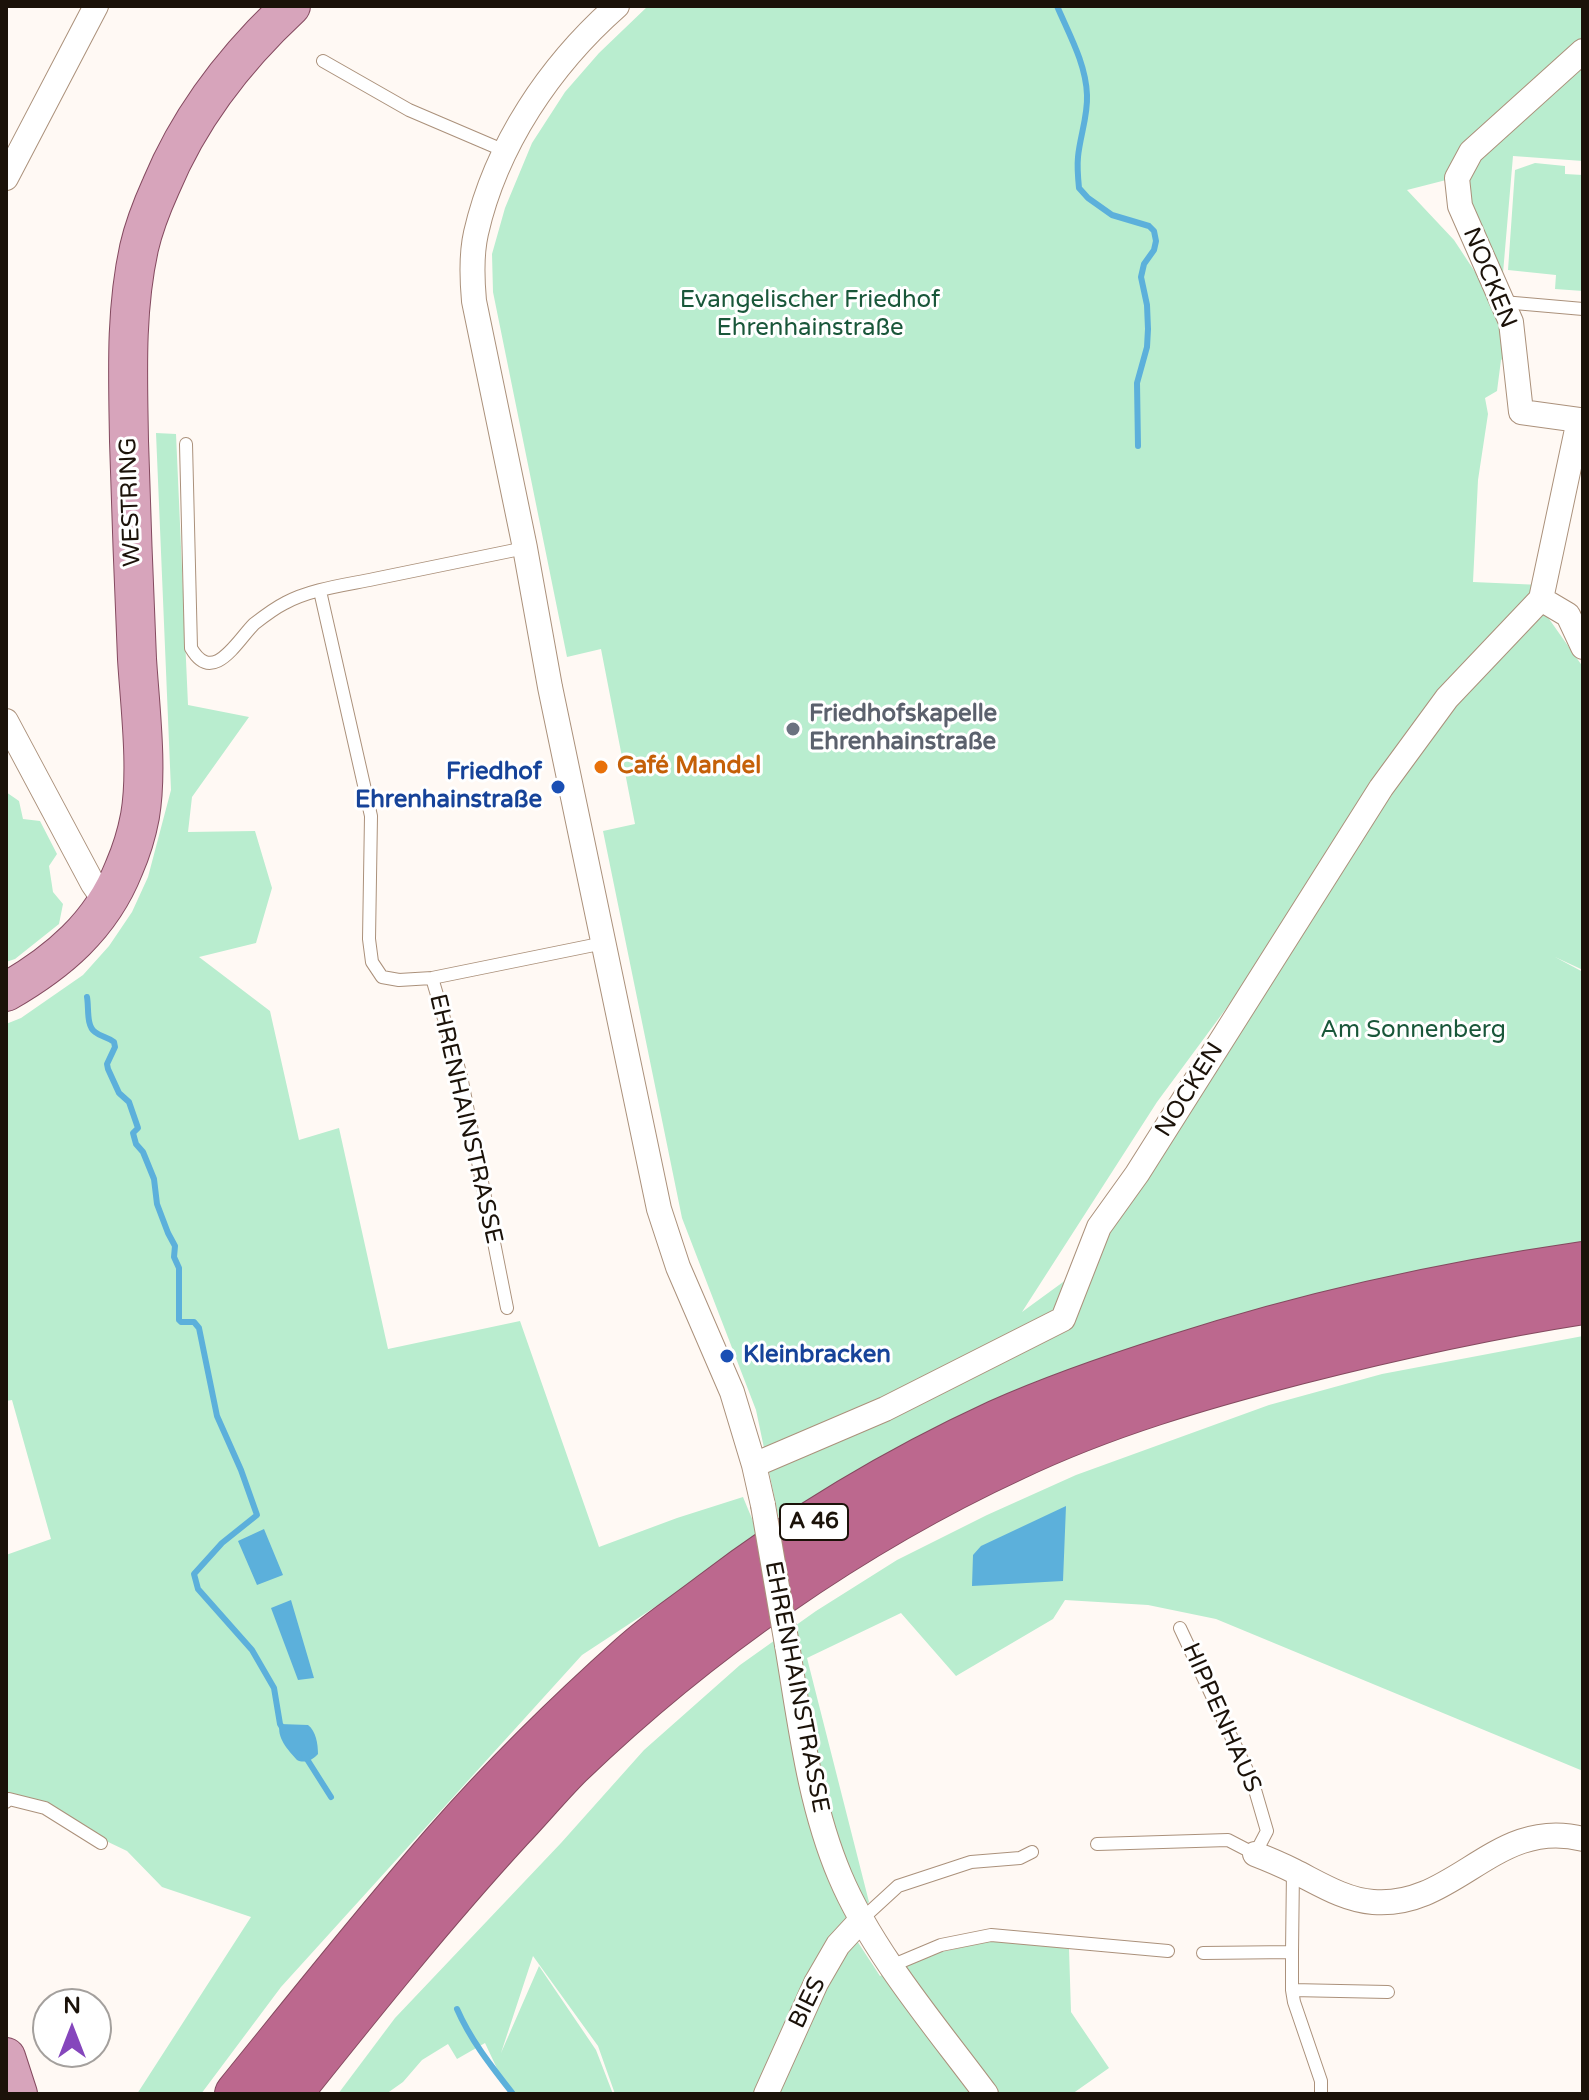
<!DOCTYPE html>
<meta charset="utf-8">
<style>
body{margin:0}
#map{position:relative;width:1589px;height:2100px;overflow:hidden;background:#fff9f4;font-family:"Varela Round",sans-serif}
canvas{display:block}
.frame{position:absolute;inset:0;border:8px solid #1b1209;pointer-events:none}
.north{position:absolute;left:32px;top:1988px;width:80px;height:80px;box-sizing:border-box;background:#fff;border:2px solid #a4a09d;border-radius:50%;rotate:0deg;font-size:22px;font-weight:700;line-height:32px;text-align:center;color:#1b1209}
.north::after{content:'';display:block;margin:auto;width:28px;height:36px;background:#8546bc;clip-path:polygon(50% 0,100% 100%,50% 72%,0 100%)}
</style>
<div id="map">
<canvas width="1589" height="2100"></canvas>
<div class="frame"></div>
<div class="north">N</div>
</div>
<script>
const g = document.querySelector('canvas').getContext('2d');
g.lineJoin = 'round';
function paint(path, color) {
  g.fillStyle = color;
  g.fill(path, 'evenodd');
}
function strokePath(path, color, width, dash) {
  g.strokeStyle = color;
  g.lineWidth = width;
  g.lineCap = dash ? 'butt' : 'round';
  g.setLineDash(dash || []);
  g.stroke(path);
}
function label(font, color, halo, rows, align = 'center') {
  g.font = font + ' "Varela Round",sans-serif';
  g.lineWidth = 6;
  g.setLineDash([]);
  g.textBaseline = 'middle';
  g.strokeStyle = halo;
  g.fillStyle = color;
  for (const [text, x, y, turn = 0] of rows) {
    g.save();
    g.translate(x, y);
    g.rotate((+turn || 0) * Math.PI / 180);
    g.textAlign = isNaN(turn) ? turn : align;
    if (halo) g.strokeText(text, 0, 0);
    g.fillText(text, 0, 0);
    g.restore();
  }
}
paint(new Path2D(`
 M 648,6 L 1583,6 L 1583,161 L 1513,156 L 1503,273 L 1450,179 L 1407,190 L 1454,240 L 1498,307 L 1508,355 L 1501,360 L 1497,391 L 1485,398 L 1488,414 L 1478,480 L 1473,582 L 1541,585 L 1385,771 L 1256,968 L 1157,1102 L 1022,1312 L 1096,1258 L 1092,1257 L 1217,1056 L 1387,788 L 1451,699 L 1542,609 L 1583,667 L 1583,970 L 1555,957 L 1583,972 L 1583,1242 L 1486,1258 L 1470,1264 L 1278,1305 L 1057,1375 L 919,1439 L 848,1477 L 780,1524 L 756,1410 L 682,1218 L 603,831 L 635,824 L 601,649 L 567,657 L 493,292 L 492,254 L 505,208 L 532,143 L 565,92 L 599,53 Z
 M 1535,163 L 1565,166 L 1565,174 L 1583,175 L 1583,291 L 1555,289 L 1556,275 L 1508,270 L 1515,170 Z
 M 156,433 L 176,434 L 188,705 L 249,717 L 192,797 L 188,832 L 255,831 L 272,888 L 256,943 L 199,957 L 270,1011 L 299,1140 L 339,1128 L 388,1349 L 520,1321 L 599,1547 L 677,1518 L 743,1497 L 760,1538 L 582,1655 L 281,1987 L 201,2094 L 137,2094 L 251,1917 L 162,1887 L 127,1851 L 6,1793 L 6,1555 L 51,1539 L 12,1400 L 6,1401 L 6,1024 L 21,1018 L 83,975 L 109,946 L 132,912 L 148,877 L 171,790 Z
 M 6,792 L 19,801 L 23,819 L 40,821 L 57,854 L 49,866 L 53,892 L 63,904 L 59,924 L 15,959 L 6,962 Z
 M 1583,1336 L 1583,1771 L 1216,1619 L 1148,1605 L 1065,1600 L 1053,1619 L 956,1676 L 901,1613 L 807,1658 L 869,1902 L 846,1924 L 880,1976 L 935,1952 C 952,1952 968,1944 985,1942 C 1012,1940 1042,1946 1069,1949 L 1071,2012 L 1109,2068 L 1072,2094 L 615,2094 L 598,2046 L 533,1956 L 501,2053 L 539,1966 L 596,2050 L 613,2094 L 509,2094 L 485,2043 L 457,2059 L 448,2044 L 422,2060 L 403,2082 L 386,2094 L 338,2094 L 395,2018 L 561,1843 L 644,1750 L 740,1665 L 816,1611 L 897,1560 L 987,1515 L 1076,1475 L 1269,1405 L 1382,1374 Z`), '#b9edcf');
paint(new Path2D(`
 M 1066,1506 L 1063,1581 L 972,1586 L 973,1555 L 981,1546 Z
 M 264,1529 L 283,1575 L 257,1585 L 238,1541 Z
 M 291,1600 L 314,1678 L 298,1680 L 271,1608 Z
 M 280,1724 L 308,1725 C 316,1731 318,1744 318,1754 C 313,1760 304,1764 297,1760 C 288,1750 276,1737 280,1724 Z`), '#5cb0db');
strokePath(new Path2D(`
 M 1057,6 C 1069,34 1086,64 1087,95 C 1088,116 1080,136 1078,157 C 1077,167 1078,178 1079,188 L 1088,198 L 1112,215 L 1149,226 L 1154,231 L 1156,241 L 1154,250 L 1144,264 L 1141,277 L 1147,305 L 1148,329 L 1147,347 L 1137,383 L 1138,446
 M 87,997 C 89,1007 86,1026 95,1032 C 101,1037 108,1037 114,1042 L 115,1047 L 107,1064 L 108,1069 L 119,1093 L 129,1102 L 138,1128 L 133,1133 L 136,1144 L 143,1152 L 154,1179 L 157,1204 L 168,1233 L 175,1246 L 174,1257 L 179,1268 L 179,1320 L 181,1322 L 194,1322 L 199,1328 L 217,1416 L 241,1470 L 257,1515 L 222,1543 L 194,1574 L 198,1589 L 252,1650 L 274,1688 L 280,1724 L 283,1729
 M 305,1756 L 331,1797
 M 457,2009 C 471,2041 492,2067 513,2094`), '#5cb0db', 6);
const service = new Path2D(`
 M 323,61 L 409,110 L 505,151
 M 1503,302 L 1583,309
 M 186,444 L 191,648 C 213,686 237,641 254,624 C 263,617 275,608 285,603 C 311,589 345,585 374,579 C 424,569 475,558 525,548
 M 320,591 L 371,816 L 369,939 L 372,962 L 382,977 L 399,980 L 432,978 L 604,943
 M 432,978 L 461,1076 L 507,1308
 M 6,1802 L 9,1799 L 45,1808 L 101,1843
 M 1097,1844 L 1228,1840 L 1255,1854 L 1267,1831 L 1253,1783 L 1180,1628
 M 862,1919 L 898,1886 L 971,1862 L 1020,1858 L 1032,1852
 M 1292,1952 L 1293,1870
 M 1203,1953 L 1292,1952 L 1292,1990 L 1388,1992
 M 891,1966 L 941,1945 L 991,1935 L 1168,1951
 M 1292,1990 L 1294,2002 L 1321,2081 L 1321,2094`);
const minor = new Path2D(`
 M 617,6 C 550,65 496,145 476,233 C 471,255 472,279 474,301 L 525,548 L 550,687 L 659,1209 L 678,1267 L 732,1392 L 754,1465 L 763,1505
 M 6,178 L 96,6
 M 1541,599 L 1568,615 L 1583,647
 M 6,721 L 93,884 L 106,903
 M 754,1465 L 885,1409 L 1063,1319 L 1099,1227 L 1137,1174 L 1381,788 L 1447,698 L 1541,599 L 1579,420 L 1521,412 L 1511,322 L 1460,206 L 1457,178 L 1471,152 L 1583,51
 M 787,1645 C 800,1722 809,1803 840,1876 C 872,1952 937,2028 986,2094
 M 1255,1854 C 1268,1859 1282,1865 1294,1871 C 1320,1884 1345,1900 1373,1902 C 1455,1909 1496,1816 1583,1839
 M 766,2094 L 816,1983 L 838,1945 L 862,1919`);
const primary = new Path2D(`
 M 6,992 C 58,962 101,926 124,868 C 131,852 137,832 140,816 C 148,770 140,706 137,659 C 134,586 131,514 129,441 C 128,377 125,312 139,248 C 144,226 152,206 161,186 C 190,116 235,58 291,6
 M 6,2057 L 18,2094`);
const motorway = new Path2D(`
 M 237,2094 C 306,2009 374,1923 446,1841 C 504,1775 567,1713 632,1655 C 656,1633 684,1615 710,1595 C 799,1527 896,1469 998,1422 C 1056,1396 1115,1376 1175,1357 C 1308,1314 1445,1284 1583,1264
 M 289,2094 C 361,2004 433,1914 511,1829 C 531,1808 550,1785 570,1765 C 699,1641 853,1533 1015,1458 C 1105,1415 1202,1387 1298,1362 C 1392,1338 1487,1317 1583,1302`);
strokePath(service, '#ab917b', 14);
strokePath(minor, '#ab917b', 26);
strokePath(primary, '#844a5f', 40);
strokePath(motorway, '#844a5f', 46);
strokePath(service, '#fff', 12);
strokePath(minor, '#fff', 24);
strokePath(primary, '#d7a4bb', 38);
strokePath(motorway, '#bc688e', 44);
const minorBridge = new Path2D(`
 M 763,1505 L 787,1645`);
strokePath(minorBridge, '#ab917b', 26, []);
strokePath(minorBridge, '#fff', 24);
for (const [x, y, r, color] of [
 [793,729,8,"#6b7280"],
 [601,767,8,"#e8710a"],
 [558,787,8,"#1a4fb4"],
 [727,1356,8,"#1a4fb4"]
]) {
  const dot = new Path2D();
  dot.arc(x, y, r, 0, 2 * Math.PI);
  g.fillStyle = color;
  g.fill(dot);
  strokePath(dot, '#fff', 3);
}
for (const [x, y, w] of [
 [814,1522,68]
]) {
  const box = new Path2D();
  box.roundRect(x - w / 2, y - 18, w, 36, 6);
  g.fillStyle = '#fff';
  g.fill(box);
  strokePath(box, '#1b1209', 2);
}
label('bold 22px', '#1b1209', null, [
 ["A 46",814,1522]
]);
label('24px', '#1b1209', '#fff', [
 ["NOCKEN",1489,278,68],
 ["WESTRING",131,502,-92],
 ["NOCKEN",1190,1090,-58],
 ["EHRENHAINSTRASSE",465,1119,77],
 ["EHRENHAINSTRASSE",796,1687,79],
 ["HIPPENHAUS",1221,1718,66],
 ["BIES",808,2003,-64]
]);
label('24px', '#19573a', '#fff', [
 ["Evangelischer Friedhof",810,301],
 ["Ehrenhainstraße",810,329],
 ["Am Sonnenberg",1413,1031]
]);
label('bold 24px', '#5b616d', '#fff', [
 ["Friedhofskapelle",809,715],
 ["Ehrenhainstraße",809,743]
], 'left');
label('bold 24px', '#c56008', '#fff', [
 ["Café Mandel",617,767]
], 'left');
label('bold 24px', '#164399', '#fff', [
 ["Friedhof",542,773],
 ["Ehrenhainstraße",542,801],
 ["Kleinbracken",743,1356,"left"]
], 'right');
</script>
